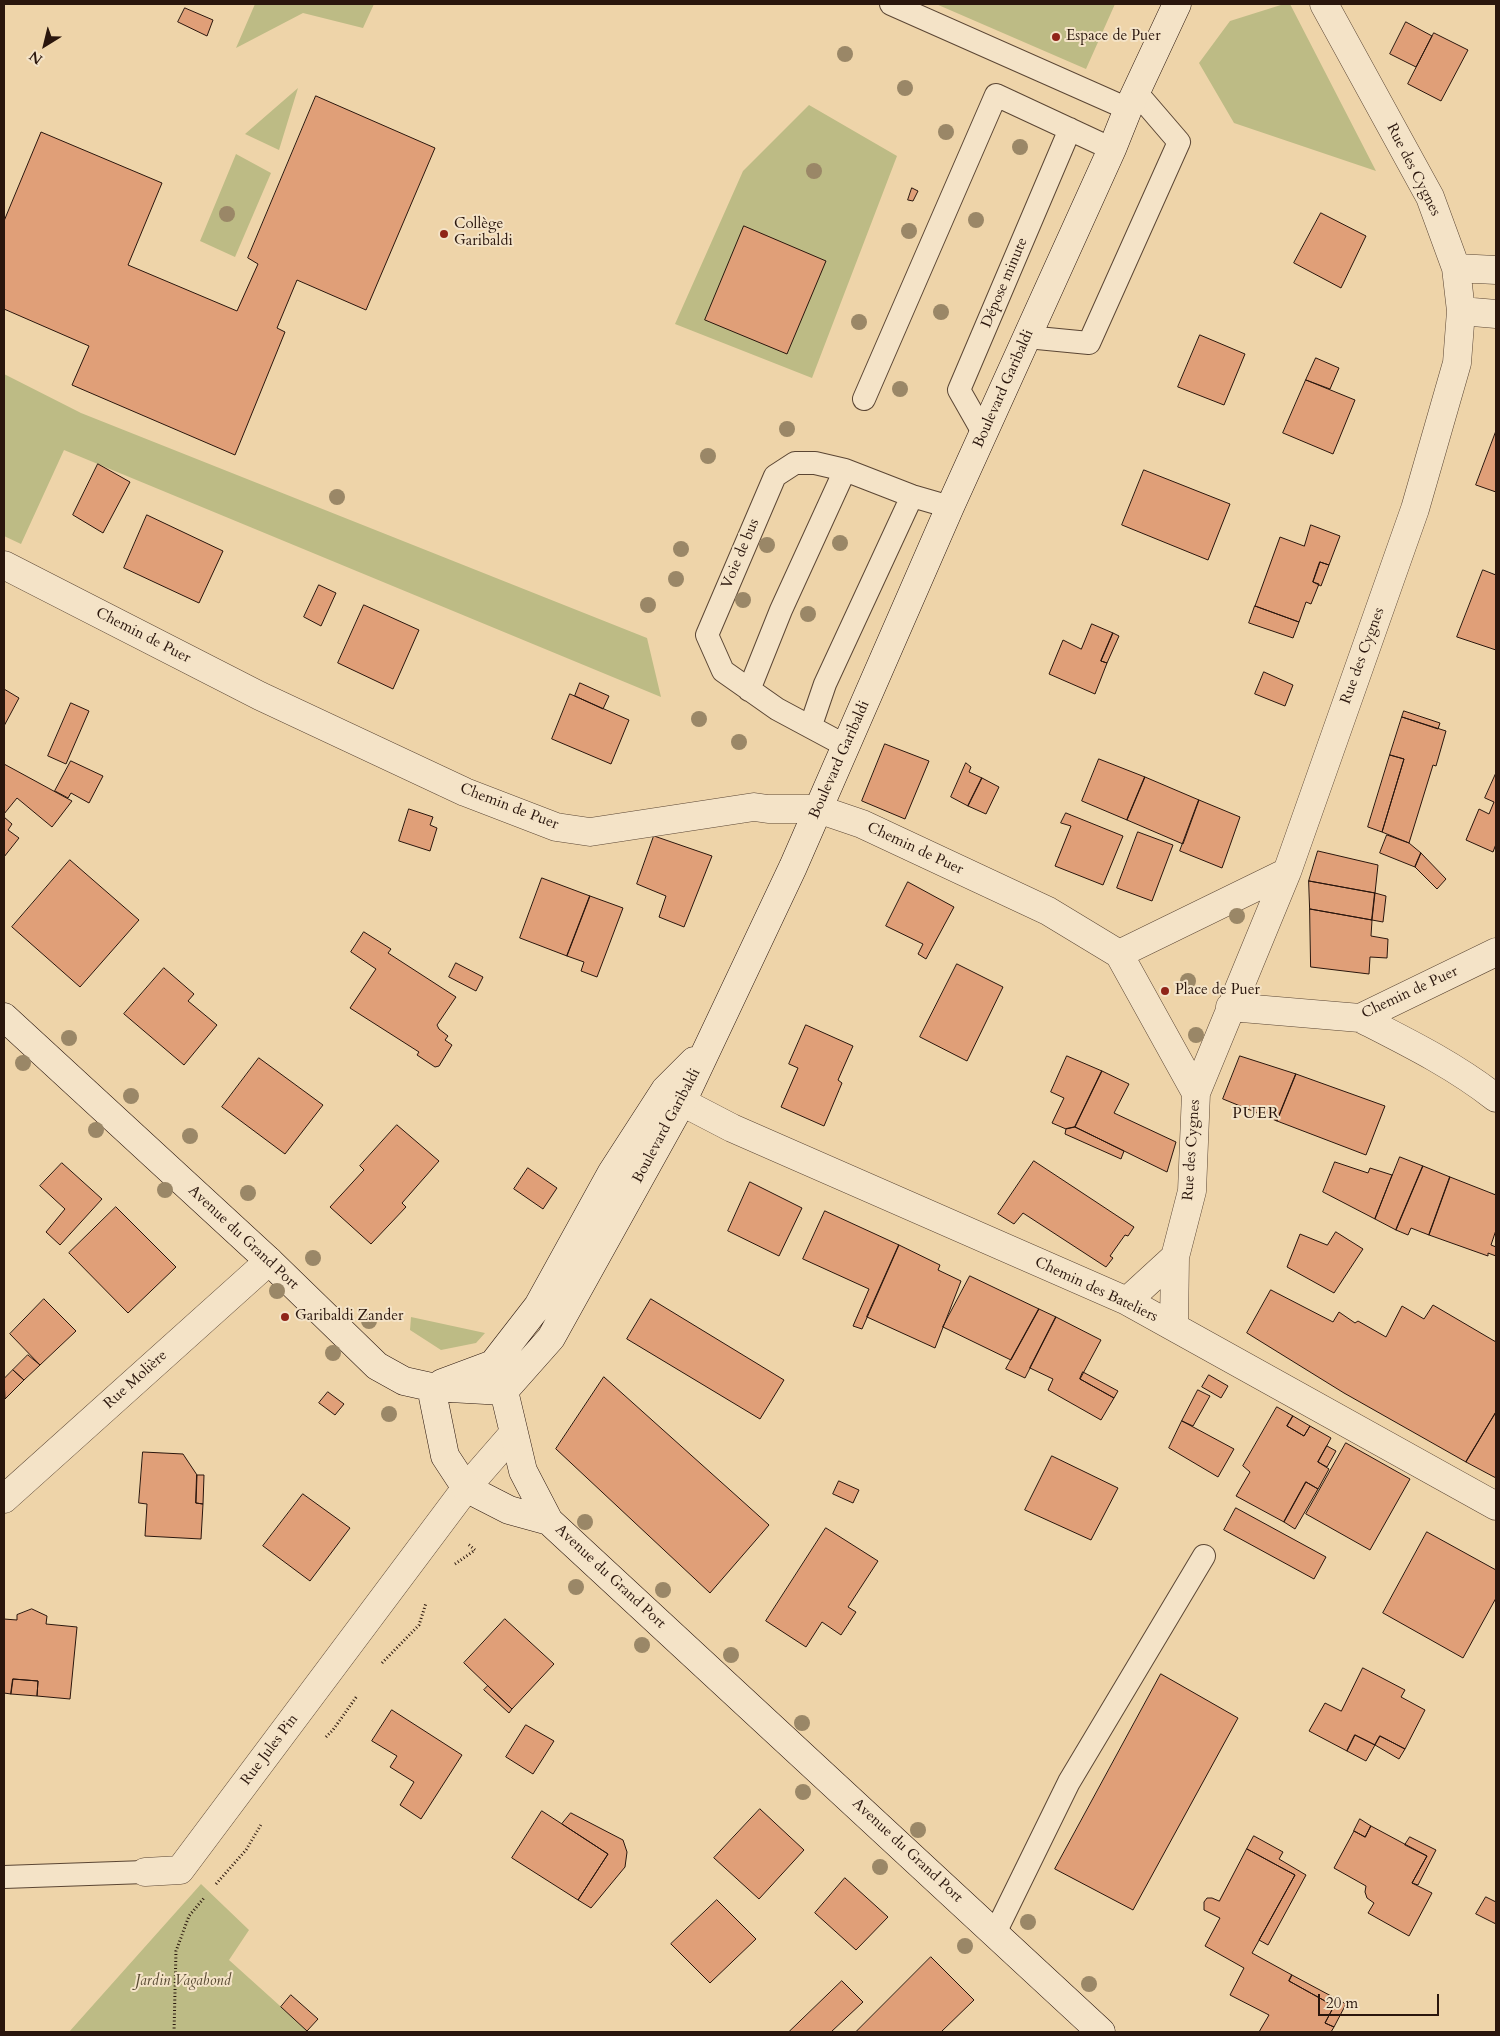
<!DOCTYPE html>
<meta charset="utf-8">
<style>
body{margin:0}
#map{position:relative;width:1500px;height:2036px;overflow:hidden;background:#eed4a9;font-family:Cardo,serif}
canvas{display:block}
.frame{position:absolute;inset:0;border:5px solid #2a160d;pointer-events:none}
.north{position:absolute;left:20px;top:20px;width:50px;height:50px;-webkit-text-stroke:4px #f4e3c7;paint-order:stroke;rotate:216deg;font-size:14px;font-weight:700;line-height:20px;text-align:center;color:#2a160d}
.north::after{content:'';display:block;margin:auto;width:18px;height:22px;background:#2a160d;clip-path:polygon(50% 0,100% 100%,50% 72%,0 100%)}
.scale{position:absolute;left:1318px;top:1994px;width:121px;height:22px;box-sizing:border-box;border:2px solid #2a160d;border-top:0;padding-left:6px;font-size:15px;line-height:18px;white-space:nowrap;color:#2a160d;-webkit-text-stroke:4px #f4e3c7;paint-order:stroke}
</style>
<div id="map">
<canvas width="1500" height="2036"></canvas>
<div class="frame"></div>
<div class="north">N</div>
<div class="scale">20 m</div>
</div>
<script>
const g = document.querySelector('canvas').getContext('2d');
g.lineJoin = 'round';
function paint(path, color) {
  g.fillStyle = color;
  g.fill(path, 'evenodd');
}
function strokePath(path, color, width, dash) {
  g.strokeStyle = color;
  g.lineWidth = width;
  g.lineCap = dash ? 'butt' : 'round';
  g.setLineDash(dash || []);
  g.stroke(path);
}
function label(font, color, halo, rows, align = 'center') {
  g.font = font + ' Cardo,serif';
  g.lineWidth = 4;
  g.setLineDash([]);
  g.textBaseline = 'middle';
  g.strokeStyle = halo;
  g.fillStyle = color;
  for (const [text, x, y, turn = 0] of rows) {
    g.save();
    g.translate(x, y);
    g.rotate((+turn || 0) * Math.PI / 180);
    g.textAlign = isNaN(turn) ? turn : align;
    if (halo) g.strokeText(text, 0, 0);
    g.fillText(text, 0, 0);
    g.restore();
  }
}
paint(new Path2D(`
 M 255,4 L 374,4 L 363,28 L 303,13 L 236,48 Z
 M 936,4 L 1115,4 L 1086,69 Z
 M 1284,4 L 1290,4 L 1376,171 L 1234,123 L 1199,63 L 1230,21 Z
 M 298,88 L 279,150 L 245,134 Z
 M 809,105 L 897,156 L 812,378 L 675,324 L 743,171 Z
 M 236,154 L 271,173 L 235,257 L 200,241 Z
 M 4,374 L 81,413 L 647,638 L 661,697 L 64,450 L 21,544 L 4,536 Z
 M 411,1317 L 485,1333 L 476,1343 L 441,1350 L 410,1330 Z
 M 201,1884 L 249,1930 L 229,1960 L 309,2032 L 69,2032 Z`), '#bdbb85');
const building = new Path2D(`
 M 185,8 L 213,20 L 207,36 L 178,22 Z
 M 1406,22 L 1432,36 L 1416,67 L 1390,54 Z
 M 1434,33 L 1468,50 L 1441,101 L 1408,84 Z
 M 316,96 L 435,148 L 366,310 L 297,280 L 277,328 L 285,332 L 235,455 L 72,385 L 89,346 L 4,309 L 4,221 L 41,132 L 162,183 L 128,265 L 237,311 L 258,264 L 248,258 Z
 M 912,188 L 918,191 L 913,201 L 908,200 Z
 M 1321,213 L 1366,236 L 1341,288 L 1294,263 Z
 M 744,226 L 826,261 L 787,354 L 705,320 Z
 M 1200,335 L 1245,354 L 1224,405 L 1178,387 Z
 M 1316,358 L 1339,368 L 1330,389 L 1306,380 Z
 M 1306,380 L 1355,400 L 1333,454 L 1283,433 Z
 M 1496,431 L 1496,492 L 1476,485 Z
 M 98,464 L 130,482 L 103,533 L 73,515 Z
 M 1144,470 L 1230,504 L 1208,560 L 1122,525 Z
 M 147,515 L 223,551 L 199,603 L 124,568 Z
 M 1311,525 L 1340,536 L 1329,565 L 1320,562 L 1313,582 L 1319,584 L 1311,604 L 1306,602 L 1299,622 L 1255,606 L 1280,537 L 1304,546 Z
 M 1320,562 L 1329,565 L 1321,586 L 1313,582 Z
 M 1483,570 L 1496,575 L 1496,650 L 1457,637 Z
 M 319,585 L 336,593 L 321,626 L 304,617 Z
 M 364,605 L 419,630 L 393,689 L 338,663 Z
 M 1255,606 L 1299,622 L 1293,638 L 1249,623 Z
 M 1092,624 L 1113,633 L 1101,661 L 1107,663 L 1095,694 L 1049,674 L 1063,640 L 1081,649 Z
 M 1113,633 L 1119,636 L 1107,663 L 1101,661 Z
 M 1264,672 L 1293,685 L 1285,706 L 1255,694 Z
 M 580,683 L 609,696 L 603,709 L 575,696 Z
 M 4,689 L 19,698 L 4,726 Z
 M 570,694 L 629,720 L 611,764 L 552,739 Z
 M 71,703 L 89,711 L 66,764 L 48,756 Z
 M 1404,711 L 1440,723 L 1438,729 L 1402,717 Z
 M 1402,717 L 1446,731 L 1436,766 L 1433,765 L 1409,843 L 1382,832 L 1404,759 L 1390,755 Z
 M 885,744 L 929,761 L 905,819 L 862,801 Z
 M 1390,755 L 1404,759 L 1382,832 L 1368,827 Z
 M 1099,759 L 1145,777 L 1127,820 L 1082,801 Z
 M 71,761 L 103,776 L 89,803 L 71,793 L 68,798 L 55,791 Z
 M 966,763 L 971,767 L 969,772 L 982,778 L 968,806 L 951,797 Z
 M 4,764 L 72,801 L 52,827 L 17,798 L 4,814 Z
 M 1496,773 L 1496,844 L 1493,852 L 1466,840 L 1479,809 L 1489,814 L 1494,802 L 1485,798 Z
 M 1145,777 L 1199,800 L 1183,844 L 1127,820 Z
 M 982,778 L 999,787 L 986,814 L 968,806 Z
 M 1199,800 L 1240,817 L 1222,868 L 1180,851 Z
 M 409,809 L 433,817 L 430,825 L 437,828 L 430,851 L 399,841 Z
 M 1066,813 L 1123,836 L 1103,885 L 1055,866 L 1071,826 L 1061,823 Z
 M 4,817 L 12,824 L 8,830 L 19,838 L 4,857 Z
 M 1138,832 L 1173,845 L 1152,901 L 1117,888 Z
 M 1387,835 L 1409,843 L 1421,853 L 1415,867 L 1380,853 Z
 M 654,836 L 712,856 L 684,927 L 659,917 L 666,896 L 637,884 Z
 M 1318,851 L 1378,865 L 1375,893 L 1309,881 Z
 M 1421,853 L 1446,879 L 1437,889 L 1415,867 Z
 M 70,860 L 139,920 L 80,987 L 12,927 Z
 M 542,878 L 590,896 L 567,956 L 520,938 Z
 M 1309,881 L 1375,893 L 1372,920 L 1310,909 Z
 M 908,882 L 954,907 L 926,959 L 918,954 L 923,944 L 886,926 Z
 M 1375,893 L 1386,896 L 1383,922 L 1372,920 Z
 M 590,896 L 623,908 L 597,977 L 581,971 L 584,962 L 567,956 Z
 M 1310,909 L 1372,920 L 1371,936 L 1388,939 L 1387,958 L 1370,957 L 1369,974 L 1311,967 Z
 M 364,932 L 391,949 L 388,953 L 456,997 L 437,1025 L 439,1029 L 448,1036 L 445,1040 L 452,1045 L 439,1066 L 435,1067 L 417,1055 L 419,1052 L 350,1008 L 376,969 L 351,952 Z
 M 456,963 L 483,977 L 476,991 L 449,977 Z
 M 957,964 L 1003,987 L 967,1061 L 920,1037 Z
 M 164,968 L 194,994 L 188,1001 L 217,1025 L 184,1065 L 124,1014 Z
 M 806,1025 L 853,1046 L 838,1080 L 842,1083 L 824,1126 L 781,1107 L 798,1068 L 789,1064 Z
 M 1067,1056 L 1102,1071 L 1075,1127 L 1066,1129 L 1052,1123 L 1064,1098 L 1051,1092 Z
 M 1240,1056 L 1296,1074 L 1277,1121 L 1223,1099 Z
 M 259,1058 L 323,1105 L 285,1154 L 222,1107 Z
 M 1102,1071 L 1129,1084 L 1114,1113 L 1176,1142 L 1167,1172 L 1075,1127 Z
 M 1296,1074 L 1385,1106 L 1366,1155 L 1277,1121 Z
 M 397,1125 L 439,1161 L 402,1203 L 406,1207 L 371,1244 L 330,1207 L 364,1170 L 360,1166 Z
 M 1075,1127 L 1124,1151 L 1121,1159 L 1065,1134 L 1066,1129 Z
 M 1400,1157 L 1423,1166 L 1396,1230 L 1375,1219 Z
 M 1034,1161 L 1134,1227 L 1128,1236 L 1125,1235 L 1110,1256 L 1113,1258 L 1106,1267 L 1023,1213 L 1014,1224 L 998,1214 Z
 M 1335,1162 L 1368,1173 L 1370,1168 L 1392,1175 L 1375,1219 L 1323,1192 Z
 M 62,1163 L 102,1199 L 60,1245 L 46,1232 L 65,1209 L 40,1186 Z
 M 1423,1166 L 1450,1177 L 1429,1235 L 1411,1228 L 1408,1235 L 1396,1230 Z
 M 528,1168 L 557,1188 L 543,1209 L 514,1189 Z
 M 1450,1177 L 1496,1195 L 1496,1230 L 1491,1245 L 1496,1247 L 1496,1256 L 1488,1253 L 1488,1256 L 1429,1235 Z
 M 750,1182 L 802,1208 L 779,1256 L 728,1231 Z
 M 116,1207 L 176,1267 L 128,1313 L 69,1253 Z
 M 825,1211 L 899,1245 L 862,1329 L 853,1326 L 869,1289 L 803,1259 Z
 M 1336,1232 L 1363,1249 L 1334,1293 L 1287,1267 L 1300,1234 L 1327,1245 Z
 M 899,1245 L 940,1265 L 938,1270 L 961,1281 L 935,1348 L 867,1317 Z
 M 970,1276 L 1039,1309 L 1011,1360 L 943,1327 Z
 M 1271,1290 L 1333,1322 L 1339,1312 L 1355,1323 L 1358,1321 L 1386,1337 L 1402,1306 L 1424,1319 L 1433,1305 L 1496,1342 L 1496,1412 L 1466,1462 L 1344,1393 L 1247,1333 Z
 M 44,1299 L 76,1331 L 40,1365 L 10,1334 Z
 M 651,1299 L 784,1380 L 760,1419 L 627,1339 Z
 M 1039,1309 L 1056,1317 L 1025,1378 L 1006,1369 Z
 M 1056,1317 L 1101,1340 L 1080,1379 L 1114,1398 L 1101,1420 L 1048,1390 L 1053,1379 L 1030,1368 Z
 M 28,1355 L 40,1365 L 24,1380 L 13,1370 Z
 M 13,1370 L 24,1380 L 5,1399 L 4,1379 Z
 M 1083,1372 L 1118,1391 L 1114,1398 L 1080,1379 Z
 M 1209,1375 L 1228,1386 L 1221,1398 L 1202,1387 Z
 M 604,1377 L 769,1525 L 710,1593 L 556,1449 Z
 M 1198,1390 L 1210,1396 L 1193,1426 L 1182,1421 Z
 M 328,1392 L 344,1404 L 335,1415 L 319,1403 Z
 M 1277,1407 L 1293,1416 L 1287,1426 L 1304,1436 L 1310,1426 L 1331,1438 L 1318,1462 L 1329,1469 L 1318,1489 L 1306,1482 L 1284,1522 L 1236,1496 L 1250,1472 L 1243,1466 Z
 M 1496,1412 L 1496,1478 L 1466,1462 Z
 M 1293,1416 L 1310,1426 L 1304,1436 L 1287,1426 Z
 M 1182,1421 L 1234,1449 L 1218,1477 L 1169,1448 Z
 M 1346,1443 L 1410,1479 L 1370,1550 L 1306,1514 Z
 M 1327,1446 L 1336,1451 L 1327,1467 L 1318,1462 Z
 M 143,1452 L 183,1454 L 197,1475 L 196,1503 L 203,1504 L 201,1539 L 145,1536 L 147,1504 L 139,1503 Z
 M 1052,1456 L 1118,1488 L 1091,1540 L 1025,1510 Z
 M 197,1475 L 204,1475 L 203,1504 L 196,1503 Z
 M 839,1481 L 859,1490 L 853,1503 L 833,1494 Z
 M 1306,1482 L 1318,1489 L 1295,1529 L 1284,1522 Z
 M 303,1494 L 350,1528 L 310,1581 L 263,1546 Z
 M 1236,1508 L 1326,1557 L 1314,1579 L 1224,1530 Z
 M 826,1528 L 878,1561 L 848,1607 L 856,1612 L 841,1635 L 822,1622 L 806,1647 L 766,1621 Z
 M 1427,1532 L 1496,1570 L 1496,1598 L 1463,1658 L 1383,1613 Z
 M 32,1609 L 47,1616 L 46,1624 L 77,1627 L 70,1699 L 37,1696 L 38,1681 L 13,1679 L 11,1694 L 4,1693 L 4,1619 L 17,1620 L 17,1615 Z
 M 505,1619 L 554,1664 L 512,1709 L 464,1663 Z
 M 1363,1668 L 1405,1690 L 1401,1697 L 1425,1710 L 1405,1749 L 1380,1736 L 1375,1745 L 1355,1735 L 1347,1751 L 1309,1731 L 1325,1703 L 1341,1711 Z
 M 1161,1674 L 1238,1718 L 1133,1910 L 1055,1869 Z
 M 13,1679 L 38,1681 L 37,1696 L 11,1694 Z
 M 488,1686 L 512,1709 L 509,1713 L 484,1690 Z
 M 392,1710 L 462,1755 L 421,1819 L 400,1805 L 414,1782 L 390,1767 L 397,1756 L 372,1741 Z
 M 526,1725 L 554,1741 L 533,1774 L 506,1757 Z
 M 1355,1735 L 1375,1745 L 1366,1761 L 1347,1751 Z
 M 1380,1736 L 1405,1749 L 1399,1759 L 1375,1745 Z
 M 760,1809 L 804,1850 L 759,1899 L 714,1858 Z
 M 542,1811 L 608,1854 L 578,1900 L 512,1858 Z
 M 571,1813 L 623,1840 L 627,1852 L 625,1867 L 591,1908 L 578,1900 L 608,1854 L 562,1824 Z
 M 1360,1819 L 1371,1826 L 1365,1837 L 1354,1831 Z
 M 1371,1826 L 1427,1856 L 1412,1883 L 1432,1893 L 1409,1936 L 1368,1913 L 1374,1903 L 1367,1898 L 1365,1892 L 1366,1886 L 1334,1868 L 1354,1831 L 1365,1837 Z
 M 1254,1836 L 1283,1852 L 1279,1859 L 1306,1875 L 1268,1945 L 1259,1940 L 1295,1875 L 1247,1849 Z
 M 1410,1837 L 1436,1850 L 1418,1885 L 1412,1883 L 1427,1856 L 1405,1845 Z
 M 1247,1849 L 1295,1875 L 1252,1953 L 1292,1975 L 1289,1981 L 1334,2006 L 1325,2023 L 1334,2027 L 1331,2032 L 1259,2032 L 1269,2015 L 1230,1995 L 1244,1968 L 1205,1946 L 1220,1918 L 1204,1910 L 1204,1902 L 1207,1898 L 1212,1898 L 1219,1901 Z
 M 845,1878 L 888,1917 L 856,1950 L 815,1913 Z
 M 1486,1897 L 1496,1902 L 1496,1924 L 1476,1914 Z
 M 717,1900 L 756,1939 L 710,1983 L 671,1944 Z
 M 931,1957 L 974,2000 L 941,2032 L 856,2032 Z
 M 1292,1975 L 1346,2004 L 1334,2027 L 1325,2023 L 1334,2006 L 1289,1981 Z
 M 842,1981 L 863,2002 L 831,2032 L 789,2032 Z
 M 291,1995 L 318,2019 L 307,2031 L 281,2007 Z`);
paint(building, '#e09f78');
strokePath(building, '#2a160d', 1);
const lane = new Path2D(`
 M 891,4 L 1128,109
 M 1027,337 L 1089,343 L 1179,142 L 1136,92
 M 864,399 L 996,95 L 1112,149
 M 984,434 L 959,390 L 1070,129
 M 749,690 L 781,610 L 845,470
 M 811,725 L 825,684 L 912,496
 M 846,746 L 777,709 L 723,671 L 707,635 L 775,476 L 795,463 L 815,463 L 845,470 L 912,496 L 950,507
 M 4,1877 L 145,1872
 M 995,1933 L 1069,1782 L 1204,1556`);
const street = new Path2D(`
 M 1456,268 L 1496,270
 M 1461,311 L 1496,314
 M 4,565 L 260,696 L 465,792 L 556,827 L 590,832 L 754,807 L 768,809 L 818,809 L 862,824 L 1048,911 L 1119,954
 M 1119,954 L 1287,872
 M 1119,954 L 1196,1093
 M 1230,1007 L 1360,1018 L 1496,952
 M 1360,1018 C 1407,1042 1454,1065 1496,1098
 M 682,1102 L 732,1128 L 1127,1301 L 1496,1506
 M 1127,1301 L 1175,1257 L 1192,1191 L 1196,1093 L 1287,872 L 1415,509 L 1457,363 L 1461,311 L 1456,268 L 1430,197 L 1324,4
 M 1174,1327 L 1175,1257
 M 4,1499 L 269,1261
 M 145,1872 L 180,1870 L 466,1488 L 513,1434`);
const secondary = new Path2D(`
 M 4,1017 L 269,1261 L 377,1366 L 404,1381 L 431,1387 L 504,1391
 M 497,1374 L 504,1391 L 523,1471 L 549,1521
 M 442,1383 L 493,1364 L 538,1306 L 612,1172 L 665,1090 L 694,1061
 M 431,1387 L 445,1456 L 466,1488 L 509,1510 L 549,1521 L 1101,2032
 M 504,1391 L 551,1338 L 682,1102 L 793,867 L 950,507 L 1112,149 L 1128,109 L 1177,4`);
strokePath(lane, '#5b4634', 24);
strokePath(street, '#5b4634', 29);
strokePath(secondary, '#2a160d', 29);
strokePath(new Path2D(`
 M 455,1564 L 475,1550 L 468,1544
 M 382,1663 L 419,1625 L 426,1603
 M 326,1737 L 333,1730 L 357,1696
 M 216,1884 L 246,1850 L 262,1823
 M 174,2032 L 176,1951 L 189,1916 L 204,1898`), '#2a160d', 3, [1, 2.5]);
strokePath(lane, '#f4e3c7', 22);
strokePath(street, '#f4e3c7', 28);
strokePath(secondary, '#f4e3c7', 28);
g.fillStyle = '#9a8767';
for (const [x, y] of [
 [845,54],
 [905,88],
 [946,132],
 [1020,147],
 [814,171],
 [227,214],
 [976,220],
 [909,231],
 [941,312],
 [859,322],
 [900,389],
 [787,429],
 [708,456],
 [337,497],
 [840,543],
 [767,545],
 [681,549],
 [676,579],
 [743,600],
 [648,605],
 [808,614],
 [699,719],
 [739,742],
 [1237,916],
 [1188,981],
 [1196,1035],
 [69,1038],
 [23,1063],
 [131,1096],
 [96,1130],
 [190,1136],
 [165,1190],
 [248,1193],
 [313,1258],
 [277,1291],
 [369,1321],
 [333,1353],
 [389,1414],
 [585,1522],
 [576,1587],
 [663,1590],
 [642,1645],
 [731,1655],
 [802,1723],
 [803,1792],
 [918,1830],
 [880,1867],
 [1028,1922],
 [965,1946],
 [1089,1984]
]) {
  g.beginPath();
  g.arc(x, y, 8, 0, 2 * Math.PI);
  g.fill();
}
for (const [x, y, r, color] of [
 [1056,37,5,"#8f2418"],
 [444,234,5,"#8f2418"],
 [1165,991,5,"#8f2418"],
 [285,1317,5,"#8f2418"]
]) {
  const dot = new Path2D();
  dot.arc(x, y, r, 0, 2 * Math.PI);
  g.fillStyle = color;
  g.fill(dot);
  strokePath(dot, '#f4e3c7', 2);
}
label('15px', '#2a160d', '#f4e3c7', [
 ["Espace de Puer",1066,37],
 ["Collège",454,225],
 ["Garibaldi",454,242],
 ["Place de Puer",1175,991],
 ["Garibaldi Zander",295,1317]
], 'left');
label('15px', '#2a160d', '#f4e3c7', [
 ["Rue des Cygnes",1413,170,63],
 ["Dépose minute",1005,283,-67],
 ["Boulevard Garibaldi",1004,389,-66],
 ["Voie de bus",741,554,-67],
 ["Chemin de Puer",143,636,27],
 ["Rue des Cygnes",1363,656,-70],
 ["Boulevard Garibaldi",840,760,-66],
 ["Chemin de Puer",509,807,21],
 ["Chemin de Puer",915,849,25],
 ["Chemin de Puer",1410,993,-25],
 ["Boulevard Garibaldi",667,1126,-62],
 ["Rue des Cygnes",1192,1150,-86],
 ["Avenue du Grand Port",243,1238,43],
 ["Chemin des Bateliers",1096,1290,25],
 ["Rue Molière",136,1380,-42],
 ["Avenue du Grand Port",610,1577,43],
 ["Rue Jules Pin",270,1750,-53],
 ["Avenue du Grand Port",907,1851,43]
]);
label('italic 15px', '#564831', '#f4e3c7', [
 ["Jardin Vagabond",183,1982]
]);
g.letterSpacing = '1px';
label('16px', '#2a160d', '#f4e3c7', [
 ["PUER",1256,1114]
]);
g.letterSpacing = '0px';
</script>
